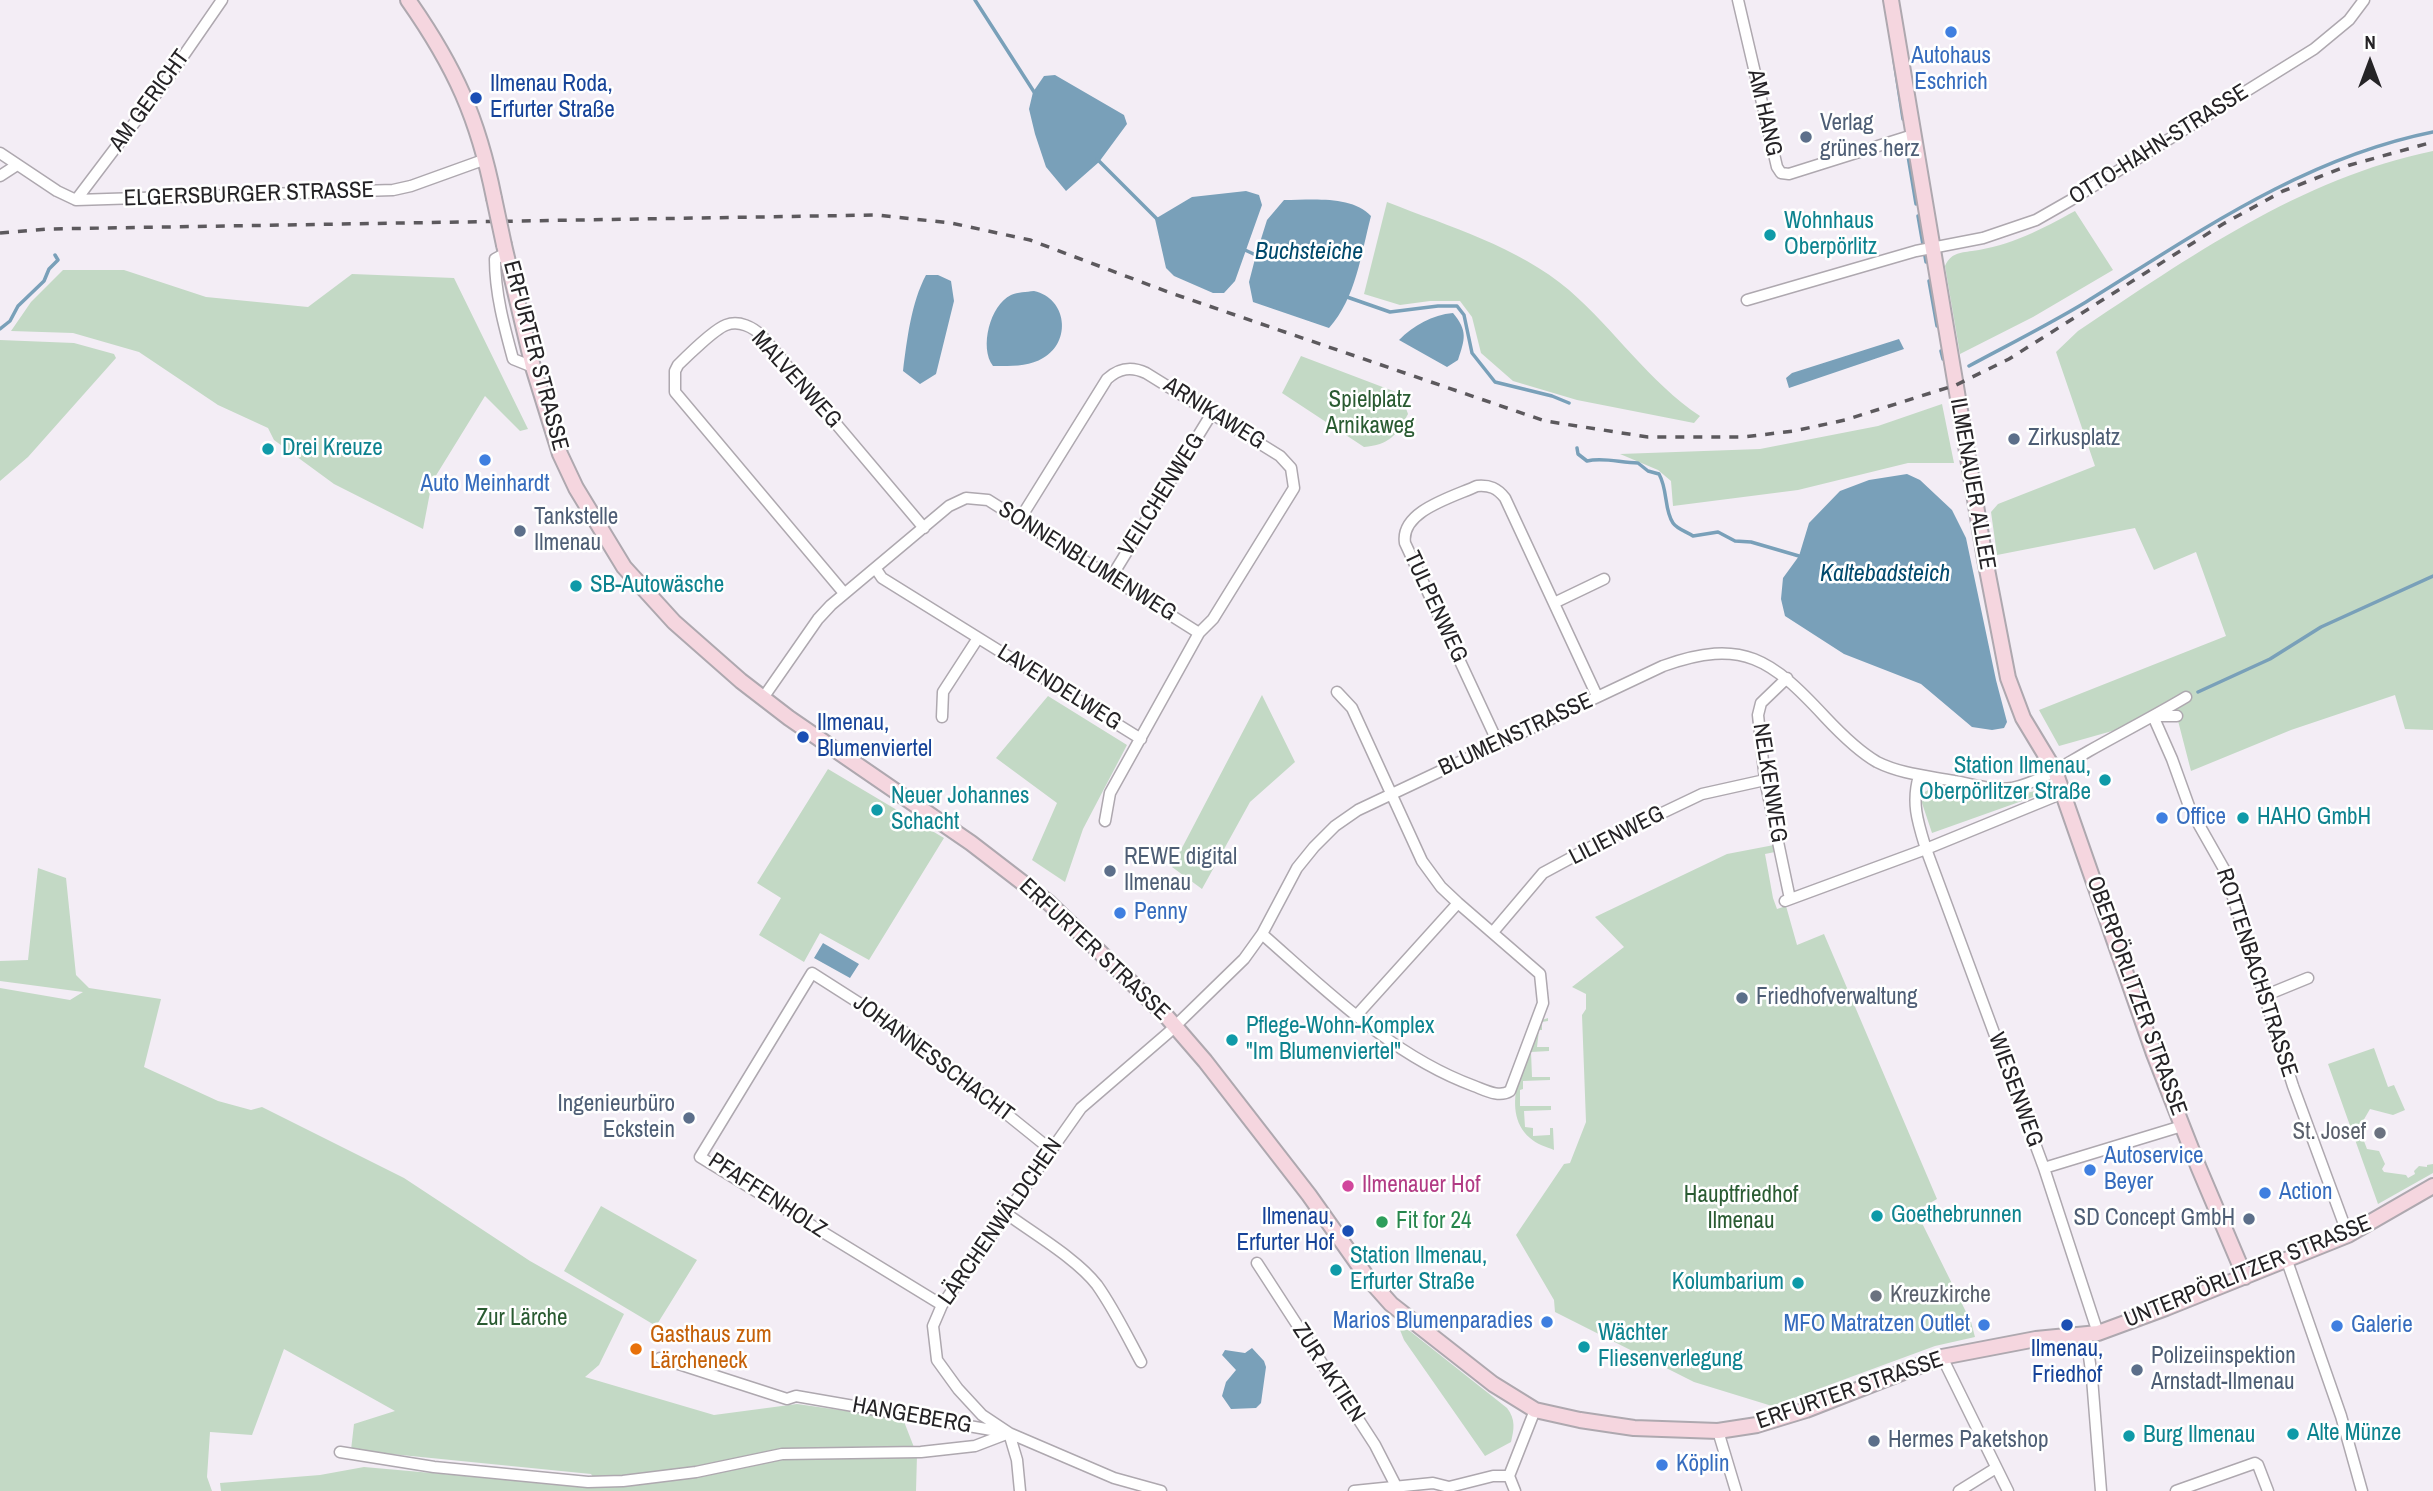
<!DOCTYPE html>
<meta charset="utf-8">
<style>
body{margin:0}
#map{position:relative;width:2433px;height:1491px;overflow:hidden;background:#f3edf5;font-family:"Archivo Narrow",sans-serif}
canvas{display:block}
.north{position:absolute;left:2335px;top:28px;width:70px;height:70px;-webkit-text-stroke:5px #fff;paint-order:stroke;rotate:0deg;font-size:19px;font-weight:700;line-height:28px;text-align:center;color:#252326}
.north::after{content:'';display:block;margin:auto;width:24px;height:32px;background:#252326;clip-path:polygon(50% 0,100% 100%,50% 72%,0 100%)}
</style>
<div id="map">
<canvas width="2433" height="1491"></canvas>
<div class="north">N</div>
</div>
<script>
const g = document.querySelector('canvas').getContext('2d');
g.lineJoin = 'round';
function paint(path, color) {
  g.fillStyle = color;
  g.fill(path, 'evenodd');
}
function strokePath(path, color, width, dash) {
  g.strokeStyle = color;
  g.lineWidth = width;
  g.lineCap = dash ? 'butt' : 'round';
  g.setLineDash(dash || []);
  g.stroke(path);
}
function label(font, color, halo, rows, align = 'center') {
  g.font = font + ' "Archivo Narrow",sans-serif';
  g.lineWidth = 5;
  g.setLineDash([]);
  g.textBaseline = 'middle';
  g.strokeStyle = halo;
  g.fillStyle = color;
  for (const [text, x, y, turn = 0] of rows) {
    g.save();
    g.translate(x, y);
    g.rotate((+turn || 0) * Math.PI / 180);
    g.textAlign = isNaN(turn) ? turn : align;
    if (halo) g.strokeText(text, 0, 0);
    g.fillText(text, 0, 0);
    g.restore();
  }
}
paint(new Path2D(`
 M 2433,151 L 2433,730 L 2405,729 L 2395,695 L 2291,730 L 2191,771 L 2176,713 L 2059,746 L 2039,710 L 2226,636 L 2196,552 L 2154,570 L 2135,528 L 1997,555 L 1991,512 L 1998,504 L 2095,466 L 2056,352 L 2078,331 C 2188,258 2301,178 2433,151 Z
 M 1387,202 C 1450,227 1517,246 1569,290 C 1615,330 1649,382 1700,416 L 1694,423 L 1577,400 L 1513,381 L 1481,353 L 1472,317 L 1460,301 L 1430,301 L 1400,305 L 1364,294 Z
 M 2075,211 L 2113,270 L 2033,317 L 1960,354 L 1945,266 C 1951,253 1959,253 1972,251 C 2010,246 2042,229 2075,211 Z
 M 63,270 L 124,270 L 206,297 L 308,307 L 352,274 L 454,278 L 528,429 L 520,431 L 485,396 L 432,482 L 423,529 L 334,484 L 274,440 L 268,428 L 218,405 L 139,352 L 73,333 L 11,331 L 31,302 Z
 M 0,340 L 74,343 L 114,354 L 116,358 L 28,457 L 0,481 Z
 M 1301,356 L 1401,394 L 1408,414 C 1397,435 1389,445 1364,447 L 1282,393 Z
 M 1942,404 L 1954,463 L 1908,463 L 1798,490 L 1673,506 L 1671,481 L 1658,470 L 1620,454 L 1760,449 L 1878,426 Z
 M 1262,695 L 1295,762 L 1250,802 L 1202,889 L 1172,867 Z
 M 1048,696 L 1127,745 L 1083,829 L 1065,882 L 1032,860 L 1057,803 L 996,758 Z
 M 828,769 L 944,838 L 869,960 L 820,933 L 804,962 L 759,935 L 781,898 L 757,883 Z
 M 2045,788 L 2050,791 L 1932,833 L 1922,803 L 1923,793 L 1930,789 L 1991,798 L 2009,798 Z
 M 1774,845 L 1775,852 L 1765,854 L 1773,898 L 1777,909 L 1786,906 L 1797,945 L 1824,934 L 1937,1199 L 1916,1211 L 1971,1322 L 1975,1337 L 1935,1346 L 1772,1406 L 1694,1382 L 1555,1312 L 1554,1300 L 1516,1235 L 1564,1164 L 1570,1163 L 1586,1122 L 1582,1015 L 1586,1009 L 1586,994 L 1572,987 L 1624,947 L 1595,917 L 1727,854 Z
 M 38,868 L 66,878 L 76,975 L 89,988 L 161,999 L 144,1067 L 218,1101 L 251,1110 L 262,1107 L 404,1178 L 530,1261 L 624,1314 L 599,1365 L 585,1377 L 714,1415 L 797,1404 L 903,1419 L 917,1455 L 916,1491 L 221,1491 L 220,1483 L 320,1475 L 364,1467 L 601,1488 L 591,1474 L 351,1450 L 354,1424 L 395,1411 L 284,1349 L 252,1435 L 210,1432 L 207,1477 L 212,1491 L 0,1491 L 0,988 L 70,1000 L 83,992 L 0,981 L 0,961 L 28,960 Z
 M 1548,1018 L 1548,1021 L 1542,1022 L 1542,1030 L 1539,1030 L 1537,1047 L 1549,1047 L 1549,1051 L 1531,1052 L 1532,1077 L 1550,1077 L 1550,1080 L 1523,1081 L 1523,1089 L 1520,1090 L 1520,1106 L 1551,1106 L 1551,1110 L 1524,1111 L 1525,1127 L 1533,1128 L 1533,1136 L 1550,1135 L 1550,1128 L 1553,1128 L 1554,1150 C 1547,1147 1536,1144 1530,1138 C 1497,1109 1528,1054 1539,1021 Z
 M 2374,1048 L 2388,1087 L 2394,1085 L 2405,1110 L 2393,1115 L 2370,1109 L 2359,1128 L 2367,1149 L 2379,1151 L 2385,1164 L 2382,1169 L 2384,1172 L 2406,1175 L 2408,1178 L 2415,1174 L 2414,1171 L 2419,1166 L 2427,1167 L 2427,1165 L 2433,1164 L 2433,1173 L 2378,1204 L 2328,1064 Z
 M 601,1206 L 697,1260 L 656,1326 L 564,1271 Z
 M 1396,1320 L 1507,1408 C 1516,1420 1514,1429 1511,1442 L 1485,1456 L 1404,1340 Z`), '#c3d9c5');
paint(new Path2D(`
 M 1055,75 L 1124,115 L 1127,124 L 1099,162 L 1066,191 L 1046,167 L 1035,134 L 1029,109 L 1033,92 L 1044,76 Z
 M 1246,191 L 1259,195 L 1262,205 L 1235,281 L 1224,293 L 1213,293 L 1174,276 L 1166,268 L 1155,219 L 1192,197 Z
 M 1284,200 C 1311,200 1352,195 1371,216 C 1361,254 1356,298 1329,328 L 1253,302 L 1249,282 L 1256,255 L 1267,220 Z
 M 926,275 L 938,275 L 951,281 L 954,301 L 936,374 L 920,384 L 903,371 C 907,340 911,303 926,275 Z
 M 1034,291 C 1067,298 1072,342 1043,358 C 1029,367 1009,366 993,366 C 979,348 990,305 1011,295 C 1018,292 1026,292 1034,291 Z
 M 1453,313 C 1468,331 1465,339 1458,360 L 1447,367 L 1399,340 C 1414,325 1432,315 1453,313 Z
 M 1899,339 L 1904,349 L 1789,388 L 1786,378 L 1792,373 Z
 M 1907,474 L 1920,480 L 1952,510 L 1966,538 L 1996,680 L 2007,722 L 2004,728 L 1992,730 L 1972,727 L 1921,684 L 1844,654 L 1785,616 L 1781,599 L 1783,578 L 1799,556 L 1809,523 L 1840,491 L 1869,480 Z
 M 823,943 L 859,964 L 850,978 L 814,958 Z
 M 1252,1348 L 1264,1361 L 1266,1367 L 1261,1403 L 1256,1408 L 1231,1409 L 1222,1396 L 1226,1382 L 1236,1370 L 1222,1355 L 1225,1350 L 1245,1353 Z`), '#79a0b9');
strokePath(new Path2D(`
 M 975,0 L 1036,95
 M 1894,60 L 1903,119
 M 1907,150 L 1916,204
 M 1097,159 L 1158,220
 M 1918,216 L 1926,262
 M 1245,250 L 1260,257
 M 1929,281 L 1937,326
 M 1347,297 L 1390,312 L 1438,306 L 1457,306 L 1464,315 L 1472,353 L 1495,382 L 1552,396 L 1569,403
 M 0,329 L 10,321 L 18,306 L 44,281 L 49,269 L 58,260 L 55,255
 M 1941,351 L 1943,359
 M 1969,366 C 2008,345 2048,325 2086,302 C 2196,234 2303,158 2433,132
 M 1577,448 L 1578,454 L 1587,461 C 1604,457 1621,463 1638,463 L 1648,471 L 1659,474 C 1668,490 1664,510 1673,523 C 1677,529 1687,532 1693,536 L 1718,532 L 1735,541 L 1751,542 L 1799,556
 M 2198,692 L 2270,659 L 2321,627 L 2433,576`), '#79a0b9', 3.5);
const street = new Path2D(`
 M 1738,0 L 1777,167 L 1781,173 L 1789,174 L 1913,135
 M 0,153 L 57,191 L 76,200 L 393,190 L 411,186 L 486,159
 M 0,176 L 17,165
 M 76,200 L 166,81 L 222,0
 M 506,253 L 495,259 C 495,293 504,326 513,359 L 533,367
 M 1747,300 L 1916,251 L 1983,238 L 2036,220 L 2071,200 L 2314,49 L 2349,20 L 2364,0
 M 1020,519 L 1107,379 C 1119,368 1131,366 1146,373 L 1280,456 L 1291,468 L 1294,488 L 1213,619 L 1199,633 L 1110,793 L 1105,821
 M 876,569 L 882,578 L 1141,739
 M 1112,576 L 1212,413
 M 844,593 L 675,392 L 675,371 L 678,365 C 687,356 715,329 726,325 C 739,320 753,327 762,336 L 924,528
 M 1554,603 L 1604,579
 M 1787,678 L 1761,703 L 1758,715 L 1765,780 L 1790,899
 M 763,698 L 818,619 L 831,605 L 949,506 L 966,498 L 988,500 L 1199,633
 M 2177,716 L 2153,716 L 2172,759 L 2190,809 L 2224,869 L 2293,1086 L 2348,1235
 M 942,717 L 943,692 L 978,638
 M 1498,743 L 1405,543 C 1400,511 1453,497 1477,486 C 1490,485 1497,488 1505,498 L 1597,696
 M 1919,776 C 1911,803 1918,823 1926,849 L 2044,1168 L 2098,1333
 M 1785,901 L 1926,849 L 2063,793
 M 1493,932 L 1543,873 L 1593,846 L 1702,794 L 1765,780
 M 1262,934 C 1327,991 1392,1056 1474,1086 C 1485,1090 1499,1098 1510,1091 L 1543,1003 L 1540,974 L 1458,903 L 1441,887 L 1422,861 L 1352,708 L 1337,692
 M 2264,996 L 2308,978
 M 1356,1016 L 1458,903
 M 2044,1168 L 2182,1126
 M 1007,1214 C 1034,1234 1077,1259 1097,1285 C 1114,1309 1127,1336 1141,1362
 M 2287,1261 L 2341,1416 L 2362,1491
 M 1257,1263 L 1375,1445 L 1396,1486
 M 942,1305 L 700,1157 L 812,973 L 906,1033 L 1050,1149
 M 2086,1335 L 2092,1378 L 2101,1491
 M 1942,1357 L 2008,1491
 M 660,1358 L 787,1399 L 796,1396 L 1009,1433 L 1114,1478 L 1161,1491
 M 1718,1431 L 1736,1491
 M 1009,1433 L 982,1415 L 958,1389 L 937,1360 L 933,1326 L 942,1305 L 1081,1108 L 1168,1033 L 1244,959 L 1262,934 L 1297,868 L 1314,847 L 1335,826 L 1358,810 L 1663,666 C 1743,637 1772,660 1825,717 C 1840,733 1858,751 1877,762 C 1901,774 1928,776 1954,781 C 1972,784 1994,791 2012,788 C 2040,782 2064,765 2089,751 C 2121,733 2154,716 2186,697
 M 1009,1433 L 1017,1460 L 1020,1491
 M 340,1452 L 434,1467 L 588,1482 L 623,1481 L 696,1472 L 782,1454 L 921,1452 L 975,1446 L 1009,1433
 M 1354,1491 L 1433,1483 L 1449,1487 L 1493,1476 L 1509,1476
 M 1515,1491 L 1509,1476 L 1535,1410
 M 1959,1491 L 1996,1468
 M 2176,1491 L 2255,1463 L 2258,1465 L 2268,1491`);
const secondary = new Path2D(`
 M 408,0 C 455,67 478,118 494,198
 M 1891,0 L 1985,559 L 2008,678 L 2023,718 L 2055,771 L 2154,1054 L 2198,1166 L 2245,1277
 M 504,245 L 533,367 L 560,454 L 576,488 L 624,567 L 674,622 L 741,681 L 789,718 L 971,843 L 1049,903 L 1167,1017 L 1205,1061 L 1309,1195 L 1367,1277 L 1391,1304 L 1493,1384 L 1535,1410 L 1580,1420 L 1634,1428 L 1718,1431 L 1757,1425 L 1806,1410 L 1942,1357 L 2036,1339 L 2098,1333 L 2166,1308 L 2348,1235 L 2433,1186`);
strokePath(street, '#aea8af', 13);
strokePath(secondary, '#aea8af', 18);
strokePath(street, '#fff', 10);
strokePath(secondary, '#f5d6df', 14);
strokePath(new Path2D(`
 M 0,233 L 47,229 L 876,215 L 951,223 L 1030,240 L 1168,292 L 1545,421 L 1648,437 L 1743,437 L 1794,431 L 1845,420 L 1956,385 L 2009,359 L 2223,224 L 2283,191 L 2350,165 L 2433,142`), '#5c595d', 3.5, [9, 9]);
const secondaryBridge = new Path2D(`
 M 494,198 L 504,245`);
strokePath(secondaryBridge, '#aea8af', 18, []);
strokePath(secondaryBridge, '#f5d6df', 14);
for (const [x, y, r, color] of [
 [1951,32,7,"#3f7fe0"],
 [476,98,7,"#1a4fb4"],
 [1806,137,7,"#5c6f8a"],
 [1770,235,7,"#0f9aa8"],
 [2014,439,7,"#5c6f8a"],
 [268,449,7,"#0f9aa8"],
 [485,460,7,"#3f7fe0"],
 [520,531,7,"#5c6f8a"],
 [576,586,7,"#0f9aa8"],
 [803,737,7,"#1a4fb4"],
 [2105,780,7,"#0f9aa8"],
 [877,810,7,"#0f9aa8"],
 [2162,818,7,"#3f7fe0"],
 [2243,818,7,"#0f9aa8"],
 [1110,871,7,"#5c6f8a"],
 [1120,913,7,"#3f7fe0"],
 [1742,998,7,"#5c6f8a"],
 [1232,1040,7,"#0f9aa8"],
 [689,1118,7,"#5c6f8a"],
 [2380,1133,7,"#6b7280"],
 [2090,1170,7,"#3f7fe0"],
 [1348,1186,7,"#d1479c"],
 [2265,1193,7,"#3f7fe0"],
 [1877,1216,7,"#0f9aa8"],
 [2249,1219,7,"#5c6f8a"],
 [1382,1222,7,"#2e9e5b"],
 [1348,1231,7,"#1a4fb4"],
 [1336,1270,7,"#0f9aa8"],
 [1798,1283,7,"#0f9aa8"],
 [1876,1296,7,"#6b7280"],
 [1547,1322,7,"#3f7fe0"],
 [1984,1325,7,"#3f7fe0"],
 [2067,1325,7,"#1a4fb4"],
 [2337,1326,7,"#3f7fe0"],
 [1584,1347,7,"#0f9aa8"],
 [636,1349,7,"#e8710a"],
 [2137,1370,7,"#5c6f8a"],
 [2293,1434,7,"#0f9aa8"],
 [2129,1436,7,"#0f9aa8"],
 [1874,1441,7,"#5c6f8a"],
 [1662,1465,7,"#3f7fe0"]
]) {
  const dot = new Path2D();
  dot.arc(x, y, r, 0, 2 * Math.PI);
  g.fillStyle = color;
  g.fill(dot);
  strokePath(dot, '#fff', 2.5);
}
label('23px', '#366cbe', '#fff', [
 ["Autohaus",1951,57,"center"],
 ["Eschrich",1951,83,"center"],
 ["Auto Meinhardt",485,485,"center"],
 ["Office",2176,818],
 ["Penny",1134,913],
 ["Autoservice",2104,1157],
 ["Beyer",2104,1183],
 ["Action",2279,1193],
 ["Marios Blumenparadies",1533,1322,"right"],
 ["MFO Matratzen Outlet",1970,1325,"right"],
 ["Galerie",2351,1326],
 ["Köplin",1676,1465]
], 'left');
label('23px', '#164399', '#fff', [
 ["Ilmenau Roda,",490,85],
 ["Erfurter Straße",490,111],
 ["Ilmenau,",817,724],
 ["Blumenviertel",817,750],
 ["Ilmenau,",1334,1218,"right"],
 ["Erfurter Hof",1334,1244,"right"],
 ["Ilmenau,",2067,1350,"center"],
 ["Friedhof",2067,1376,"center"]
], 'left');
label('23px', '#252326', '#fff', [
 ["AM GERICHT",150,101,-54],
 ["AM HANG",1764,113,77],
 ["OTTO-HAHN-STRASSE",2159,145,-32],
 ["ELGERSBURGER STRASSE",249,195,-2],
 ["ERFURTER STRASSE",535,356,75],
 ["MALVENWEG",796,380,48],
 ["ARNIKAWEG",1214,414,32],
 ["ILMENAUER ALLEE",1972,484,80],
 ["VEILCHENWEG",1162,495,-58],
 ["SONNENBLUMENWEG",1087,562,32],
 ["TULPENWEG",1435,607,65],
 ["LAVENDELWEG",1059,688,32],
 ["BLUMENSTRASSE",1516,735,-25],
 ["NELKENWEG",1769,783,81],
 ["LILIENWEG",1617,836,-27],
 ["ERFURTER STRASSE",1094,950,43],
 ["ROTTENBACHSTRASSE",2256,973,72],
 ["OBERPÖRLITZER STRASSE",2136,996,70],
 ["JOHANNESSCHACHT",933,1059,37],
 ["WIESENWEG",2015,1090,70],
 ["PFAFFENHOLZ",767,1196,33],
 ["LÄRCHENWÄLDCHEN",1001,1222,-55],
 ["UNTERPÖRLITZER STRASSE",2248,1272,-22],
 ["ZUR AKTIEN",1328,1373,57],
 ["ERFURTER STRASSE",1850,1391,-19],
 ["HANGEBERG",912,1416,10]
]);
label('23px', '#4e5e75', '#fff', [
 ["Verlag",1820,124],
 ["grünes herz",1820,150],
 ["Zirkusplatz",2028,439],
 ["Tankstelle",534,518],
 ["Ilmenau",534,544],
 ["REWE digital",1124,858],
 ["Ilmenau",1124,884],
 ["Friedhofverwaltung",1756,998],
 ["Ingenieurbüro",675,1105,"right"],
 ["Eckstein",675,1131,"right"],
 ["SD Concept GmbH",2235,1219,"right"],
 ["Polizeiinspektion",2151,1357],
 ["Arnstadt-Ilmenau",2151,1383],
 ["Hermes Paketshop",1888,1441]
], 'left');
label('23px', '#0d838f', '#fff', [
 ["Wohnhaus",1784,222],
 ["Oberpörlitz",1784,248],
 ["Drei Kreuze",282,449],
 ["SB-Autowäsche",590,586],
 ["Station Ilmenau,",2091,767,"right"],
 ["Oberpörlitzer Straße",2091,793,"right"],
 ["Neuer Johannes",891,797],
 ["Schacht",891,823],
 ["HAHO GmbH",2257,818],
 ["Pflege-Wohn-Komplex",1246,1027],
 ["\"Im Blumenviertel\"",1246,1053],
 ["Goethebrunnen",1891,1216],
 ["Station Ilmenau,",1350,1257],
 ["Erfurter Straße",1350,1283],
 ["Kolumbarium",1784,1283,"right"],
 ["Wächter",1598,1334],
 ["Fliesenverlegung",1598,1360],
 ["Alte Münze",2307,1434],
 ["Burg Ilmenau",2143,1436]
], 'left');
label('23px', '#2a5b32', '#fff', [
 ["Spielplatz",1370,401],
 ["Arnikaweg",1370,427],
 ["Hauptfriedhof",1741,1196],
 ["Ilmenau",1741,1222],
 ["Zur Lärche",522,1319]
]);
label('23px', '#5b616d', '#fff', [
 ["St. Josef",2366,1133],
 ["Kreuzkirche",1890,1296,"left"]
], 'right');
label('23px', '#b23c85', '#fff', [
 ["Ilmenauer Hof",1362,1186]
], 'left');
label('23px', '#27864d', '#fff', [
 ["Fit for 24",1396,1222]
], 'left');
label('23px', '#c56008', '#fff', [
 ["Gasthaus zum",650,1336],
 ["Lärcheneck",650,1362]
], 'left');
label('italic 24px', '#00496c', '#fff', [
 ["Buchsteiche",1309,253],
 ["Kaltebadsteich",1885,575]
]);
</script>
